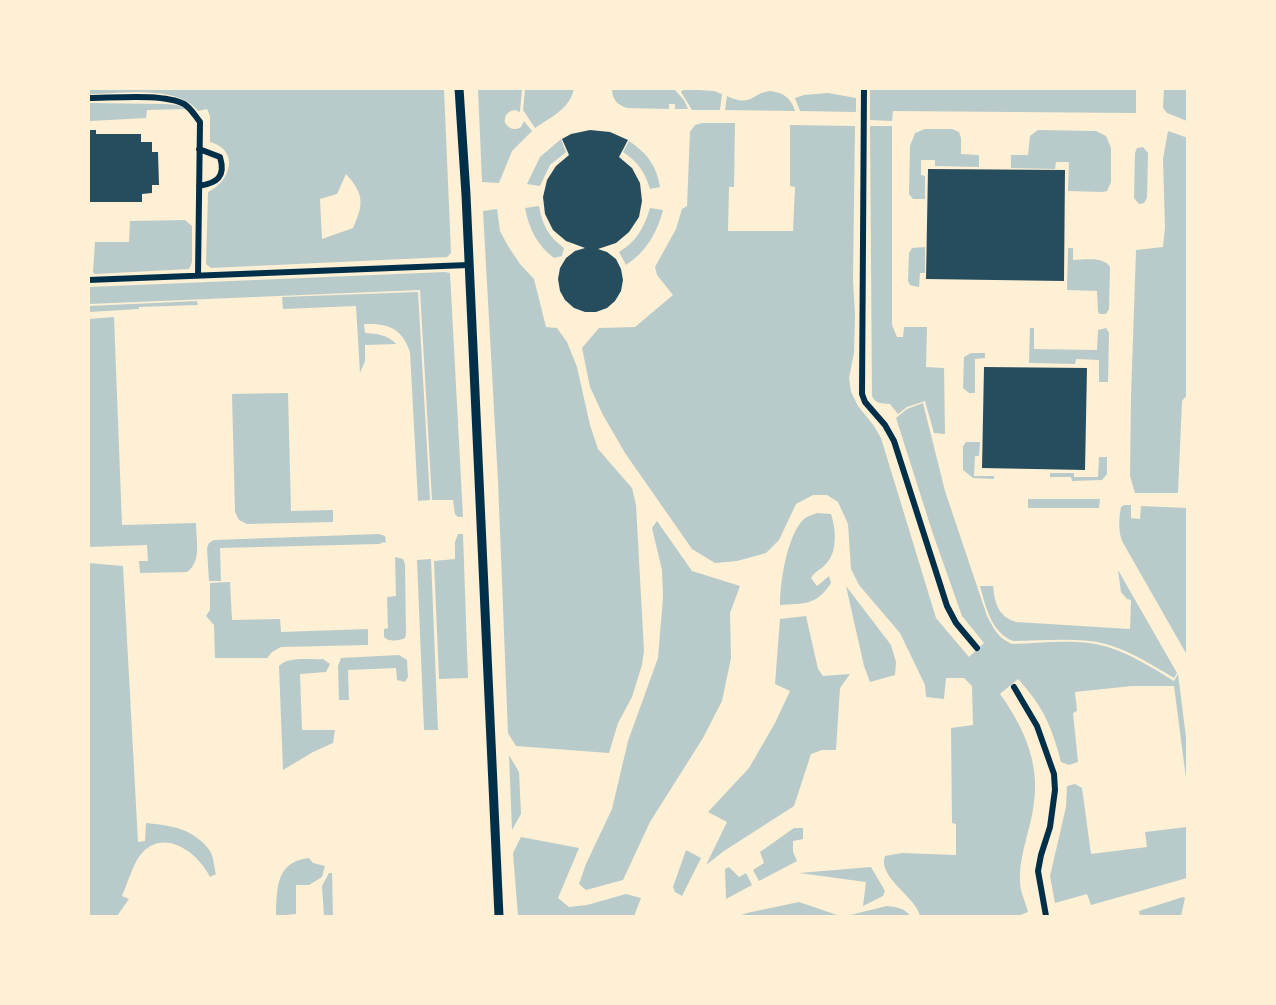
<!DOCTYPE html>
<style>
body{margin:0}
#map{position:relative;width:1276px;height:1005px;overflow:hidden;background:#fdf0d5;font-family:Commissioner,sans-serif}
canvas{display:block}
.frame{position:absolute;inset:0;border:90px solid #fdf0d5;pointer-events:none}
</style>
<div id="map">
<canvas width="1276" height="1005"></canvas>
<div class="frame"></div>
</div>
<script>
const g = document.querySelector('canvas').getContext('2d');
g.lineJoin = 'round';
function paint(path, color) {
  g.fillStyle = color;
  g.fill(path, 'evenodd');
}
function strokePath(path, color, width, dash) {
  g.strokeStyle = color;
  g.lineWidth = width;
  g.lineCap = dash ? 'butt' : 'round';
  g.setLineDash(dash || []);
  g.stroke(path);
}
paint(new Path2D(`
 M 88,89 L 444,89 L 451,253 L 447,257 L 211,268 L 206,264 L 208,192 C 231,181 240,150 210,142 L 210,116 L 207,109 L 198,111 C 177,84 120,94 89,94 ZM 346,174 C 364,194 364,204 353,228 L 322,239 L 320,199 L 337,194 Z
 M 478,89 L 522,89 L 520,112 L 515,110 C 507,111 504,116 505,123 C 509,129 515,131 521,127 L 524,121 L 532,131 L 512,151 L 499,183 L 482,182 Z
 M 525,89 L 574,88 C 571,108 550,118 535,128 L 523,110 Z
 M 612,89 L 674,89 L 684,100 L 688,109 L 675,109 L 675,104 L 669,104 L 669,109 L 627,108 C 617,105 612,99 612,89 Z
 M 684,89 L 714,91 L 722,94 L 720,110 L 692,110 L 681,92 Z
 M 870,89 L 1136,89 L 1136,113 L 893,111 L 892,121 L 870,120 Z
 M 1164,89 L 1187,89 L 1187,121 L 1167,113 L 1163,108 Z
 M 771,91 C 784,93 791,98 795,111 L 725,110 L 727,96 C 753,108 750,93 771,91 Z
 M 828,93 L 856,98 L 856,112 L 800,111 L 795,98 L 804,95 Z
 M 89,103 L 166,104 L 177,105 L 186,109 L 147,110 L 146,118 L 90,121 Z
 M 702,123 L 735,123 L 734,187 L 729,187 L 728,231 L 793,231 L 795,187 L 790,186 L 790,125 L 855,126 L 853,280 L 855,315 L 854,353 L 849,378 L 851,392 L 858,406 L 874,426 L 881,438 L 936,618 L 969,657 L 984,643 L 962,616 L 933,534 L 896,418 L 907,409 L 923,403 L 945,491 L 987,616 C 994,629 998,638 1012,644 C 1042,643 1079,638 1108,647 C 1132,655 1153,668 1174,681 L 1178,674 L 1187,745 L 1187,786 L 1174,686 L 1132,686 L 1075,692 L 1077,711 L 1073,713 L 1078,762 L 1069,765 L 1061,762 C 1052,727 1043,706 1018,679 L 1000,694 C 1023,726 1040,763 1034,802 C 1031,831 1016,861 1021,890 C 1023,897 1026,905 1028,912 L 1018,916 L 920,916 C 916,897 877,877 885,856 L 902,853 L 956,855 L 956,824 L 952,823 L 951,728 L 973,725 L 972,686 L 964,678 L 946,678 L 944,699 L 926,697 L 925,685 L 900,633 L 859,585 L 851,569 L 848,524 L 838,502 L 827,495 L 813,495 L 796,504 L 779,540 L 766,553 L 737,561 L 715,563 L 692,549 L 625,453 L 603,415 L 590,387 L 582,348 L 599,328 L 635,327 L 673,295 L 657,275 L 655,267 L 676,229 L 682,209 L 687,206 L 690,132 L 695,125 Z
 M 870,126 L 892,126 L 892,325 L 897,337 L 903,337 L 904,327 L 927,327 L 926,367 L 944,368 L 945,434 L 934,433 L 925,401 L 907,407 L 898,414 L 890,404 C 882,403 875,404 872,396 Z
 M 925,129 L 952,129 L 959,132 L 961,138 L 961,154 L 979,155 L 979,167 L 935,166 L 935,160 L 921,160 L 921,175 L 925,176 L 925,199 L 913,199 L 909,194 L 910,146 L 915,133 Z
 M 1038,130 L 1096,131 L 1106,136 L 1111,148 L 1111,182 L 1107,191 L 1103,192 L 1068,191 L 1069,162 L 1056,162 L 1055,169 L 1011,168 L 1011,155 L 1028,155 L 1030,136 Z
 M 1168,131 L 1188,138 L 1188,394 L 1182,401 L 1178,493 L 1135,493 L 1130,476 L 1131,396 L 1136,250 L 1163,247 L 1165,228 L 1163,159 Z
 M 561,139 L 566,152 L 550,165 L 540,186 L 527,184 L 540,157 Z
 M 629,141 C 646,152 657,166 660,187 L 650,189 C 645,172 638,162 623,152 Z
 M 1143,147 L 1148,153 L 1147,198 L 1144,203 L 1139,204 L 1134,198 L 1135,153 L 1137,148 Z
 M 539,206 C 542,225 549,237 564,248 L 562,256 L 554,258 C 537,245 529,229 525,208 Z
 M 650,208 L 663,210 C 657,233 646,252 626,265 L 619,252 C 636,242 644,228 650,208 Z
 M 497,209 L 500,231 L 508,246 L 520,264 L 534,279 L 546,327 L 557,328 L 567,342 L 577,367 L 590,425 L 598,449 L 632,488 L 636,505 L 644,651 L 642,665 L 632,697 L 618,723 L 609,753 L 516,746 L 508,733 L 498,481 L 483,211 Z
 M 185,220 L 192,226 L 192,262 L 189,269 L 95,274 L 93,272 L 95,242 L 129,242 L 130,221 Z
 M 925,247 L 925,273 L 920,273 L 919,287 L 910,285 L 908,281 L 909,253 L 912,248 Z
 M 1068,248 L 1073,248 L 1073,260 C 1085,260 1103,256 1110,267 L 1109,309 L 1106,314 L 1100,314 L 1098,312 L 1097,291 L 1067,290 Z
 M 445,272 L 450,273 L 463,517 L 458,517 L 455,514 L 453,500 L 432,500 L 420,290 L 89,304 L 89,287 Z
 M 418,292 L 430,500 L 418,501 L 410,352 C 402,328 388,323 364,324 L 365,333 C 377,334 387,334 396,344 L 365,345 L 365,361 L 360,373 L 356,306 L 283,309 L 282,297 Z
 M 197,301 L 198,305 L 139,307 L 139,309 L 89,312 L 89,306 Z
 M 114,317 L 122,525 L 196,523 C 196,540 202,562 187,572 L 140,573 L 139,561 L 148,561 L 147,545 L 89,547 L 89,319 Z
 M 1030,328 L 1034,328 L 1034,349 L 1097,350 L 1098,330 L 1106,328 L 1109,333 L 1108,382 L 1099,382 L 1099,360 L 1076,359 L 1075,364 L 1029,363 Z
 M 971,353 L 985,353 L 985,358 L 975,359 L 975,393 L 969,393 L 963,388 L 964,357 Z
 M 288,393 L 291,511 L 333,510 L 333,522 L 247,524 L 239,520 L 235,512 L 232,394 Z
 M 966,442 L 980,442 L 979,456 L 975,456 L 974,476 L 994,476 L 994,479 L 973,478 L 963,470 L 963,446 Z
 M 1099,457 L 1107,457 L 1107,474 L 1102,480 L 1072,481 L 1071,477 L 1050,477 L 1050,473 L 1074,473 L 1074,477 L 1098,477 Z
 M 1028,499 L 1100,499 L 1099,508 L 1028,508 Z
 M 1124,505 L 1131,505 L 1131,518 L 1140,519 L 1141,506 L 1187,508 L 1187,655 L 1122,541 C 1118,530 1119,518 1121,507 Z
 M 817,513 L 831,514 C 836,529 838,553 825,565 C 820,570 815,571 811,578 L 817,586 L 829,576 L 831,583 C 816,606 805,603 780,605 C 780,582 787,535 804,519 C 807,516 813,515 817,513 Z
 M 657,521 L 692,571 L 740,586 L 730,613 L 731,658 L 722,701 L 703,738 L 650,822 L 623,880 L 586,890 L 579,884 L 586,864 L 612,809 L 628,741 L 658,658 L 663,597 L 662,570 L 652,528 Z
 M 379,534 L 385,536 L 386,543 L 384,542 L 379,544 L 220,548 L 221,581 L 209,581 L 207,548 L 209,543 L 214,540 Z
 M 458,534 L 463,534 L 468,678 L 439,679 L 434,561 L 455,559 L 455,542 Z
 M 395,557 L 403,559 L 405,564 L 406,634 L 405,638 C 399,641 388,642 384,637 L 384,629 L 388,628 L 387,597 L 396,596 Z
 M 431,559 L 438,730 L 424,730 L 417,560 Z
 M 88,563 L 123,566 L 138,842 L 145,841 L 146,823 C 170,825 195,829 210,851 C 214,857 214,868 216,874 L 210,877 C 198,853 165,828 142,853 C 134,861 127,885 122,896 L 129,899 L 117,916 L 89,916 Z
 M 1118,570 L 1177,673 L 1174,678 C 1152,665 1131,651 1106,644 C 1077,637 1043,641 1013,641 C 991,632 986,607 980,586 L 993,586 C 995,604 998,616 1016,622 L 1130,629 L 1131,600 L 1127,599 L 1121,592 Z
 M 230,582 L 232,620 L 280,619 L 281,632 L 368,629 L 368,645 L 281,647 L 272,652 L 267,658 L 215,658 L 214,625 L 206,616 L 210,610 L 210,583 Z
 M 846,586 L 891,645 L 896,662 L 895,675 L 870,682 L 864,666 Z
 M 806,616 L 818,669 L 823,676 L 850,674 L 840,688 L 836,750 L 822,750 L 811,754 L 794,806 L 724,851 L 706,865 L 727,822 L 708,812 L 749,768 L 775,723 L 790,691 L 775,684 L 780,619 Z
 M 399,655 L 407,660 L 408,677 L 405,682 L 397,680 L 396,668 L 348,670 L 349,700 L 339,700 L 338,666 L 341,658 Z
 M 323,659 L 330,664 L 326,672 L 300,674 L 302,730 L 335,730 L 333,743 L 313,752 L 283,770 L 279,666 C 288,656 311,660 323,659 Z
 M 509,755 L 519,772 L 521,814 L 512,830 Z
 M 1075,784 L 1082,788 L 1091,854 L 1147,847 L 1145,832 L 1187,827 L 1187,878 L 1091,905 L 1087,894 L 1055,903 L 1050,876 L 1066,807 L 1067,786 Z
 M 794,828 L 803,828 L 803,839 L 793,841 L 793,852 L 797,861 L 759,881 L 753,870 L 764,863 L 760,852 Z
 M 521,837 L 579,848 L 558,898 L 569,907 L 587,905 L 626,894 L 641,898 L 634,916 L 518,916 L 513,853 Z
 M 686,850 L 701,858 L 682,896 L 675,892 L 673,887 Z
 M 309,858 L 313,863 L 325,866 L 322,877 L 309,885 L 296,885 L 296,914 L 276,916 C 277,889 275,862 309,858 Z
 M 729,867 L 739,877 L 746,873 L 752,885 L 726,899 L 725,869 Z
 M 871,867 L 885,891 L 883,896 L 863,906 L 866,882 L 799,873 Z
 M 329,873 L 332,873 L 333,916 L 324,916 L 322,886 Z
 M 1183,897 L 1185,898 L 1181,916 L 1140,916 L 1139,911 Z
 M 799,902 L 840,916 L 739,916 L 747,913 Z
 M 887,906 C 896,907 905,908 910,916 L 846,916 Z`), '#b9caca');
paint(new Path2D(`
 M 88,130 L 96,130 L 96,134 L 141,134 L 141,142 L 152,142 L 152,152 L 158,152 L 159,185 L 152,185 L 152,193 L 142,194 L 142,202 L 88,202 Z
 M 590,130 L 610,132 L 628,140 L 619,157 L 632,168 L 640,183 L 642,201 L 639,217 L 629,232 L 616,243 L 598,249 L 607,252 L 616,259 L 621,269 L 623,280 L 621,291 L 615,301 L 607,308 L 596,312 L 585,312 L 574,308 L 565,300 L 560,291 L 558,279 L 560,268 L 566,258 L 575,251 L 585,248 L 566,241 L 553,230 L 545,214 L 543,197 L 547,180 L 556,166 L 569,155 L 562,139 L 571,134 Z
 M 928,169 L 1065,170 L 1064,281 L 926,279 Z
 M 984,367 L 1087,368 L 1085,470 L 982,468 Z`), '#264d5e');
strokePath(new Path2D(`
 M 864,88 L 862,394 L 865,402 L 885,425 L 894,441 L 947,606 L 956,623 L 977,648
 M 88,98 C 113,98 164,93 184,104 C 191,108 195,116 200,122 L 198,275
 M 199,186 C 217,183 226,177 220,157 L 199,149
 M 88,280 L 468,265
 M 1014,687 L 1037,726 L 1054,774 L 1055,790 L 1050,827 L 1041,855 L 1038,871 L 1046,916`), '#003049', 6);
strokePath(new Path2D(`
 M 459,88 L 466,195 L 499,916`), '#003049', 9);
</script>
